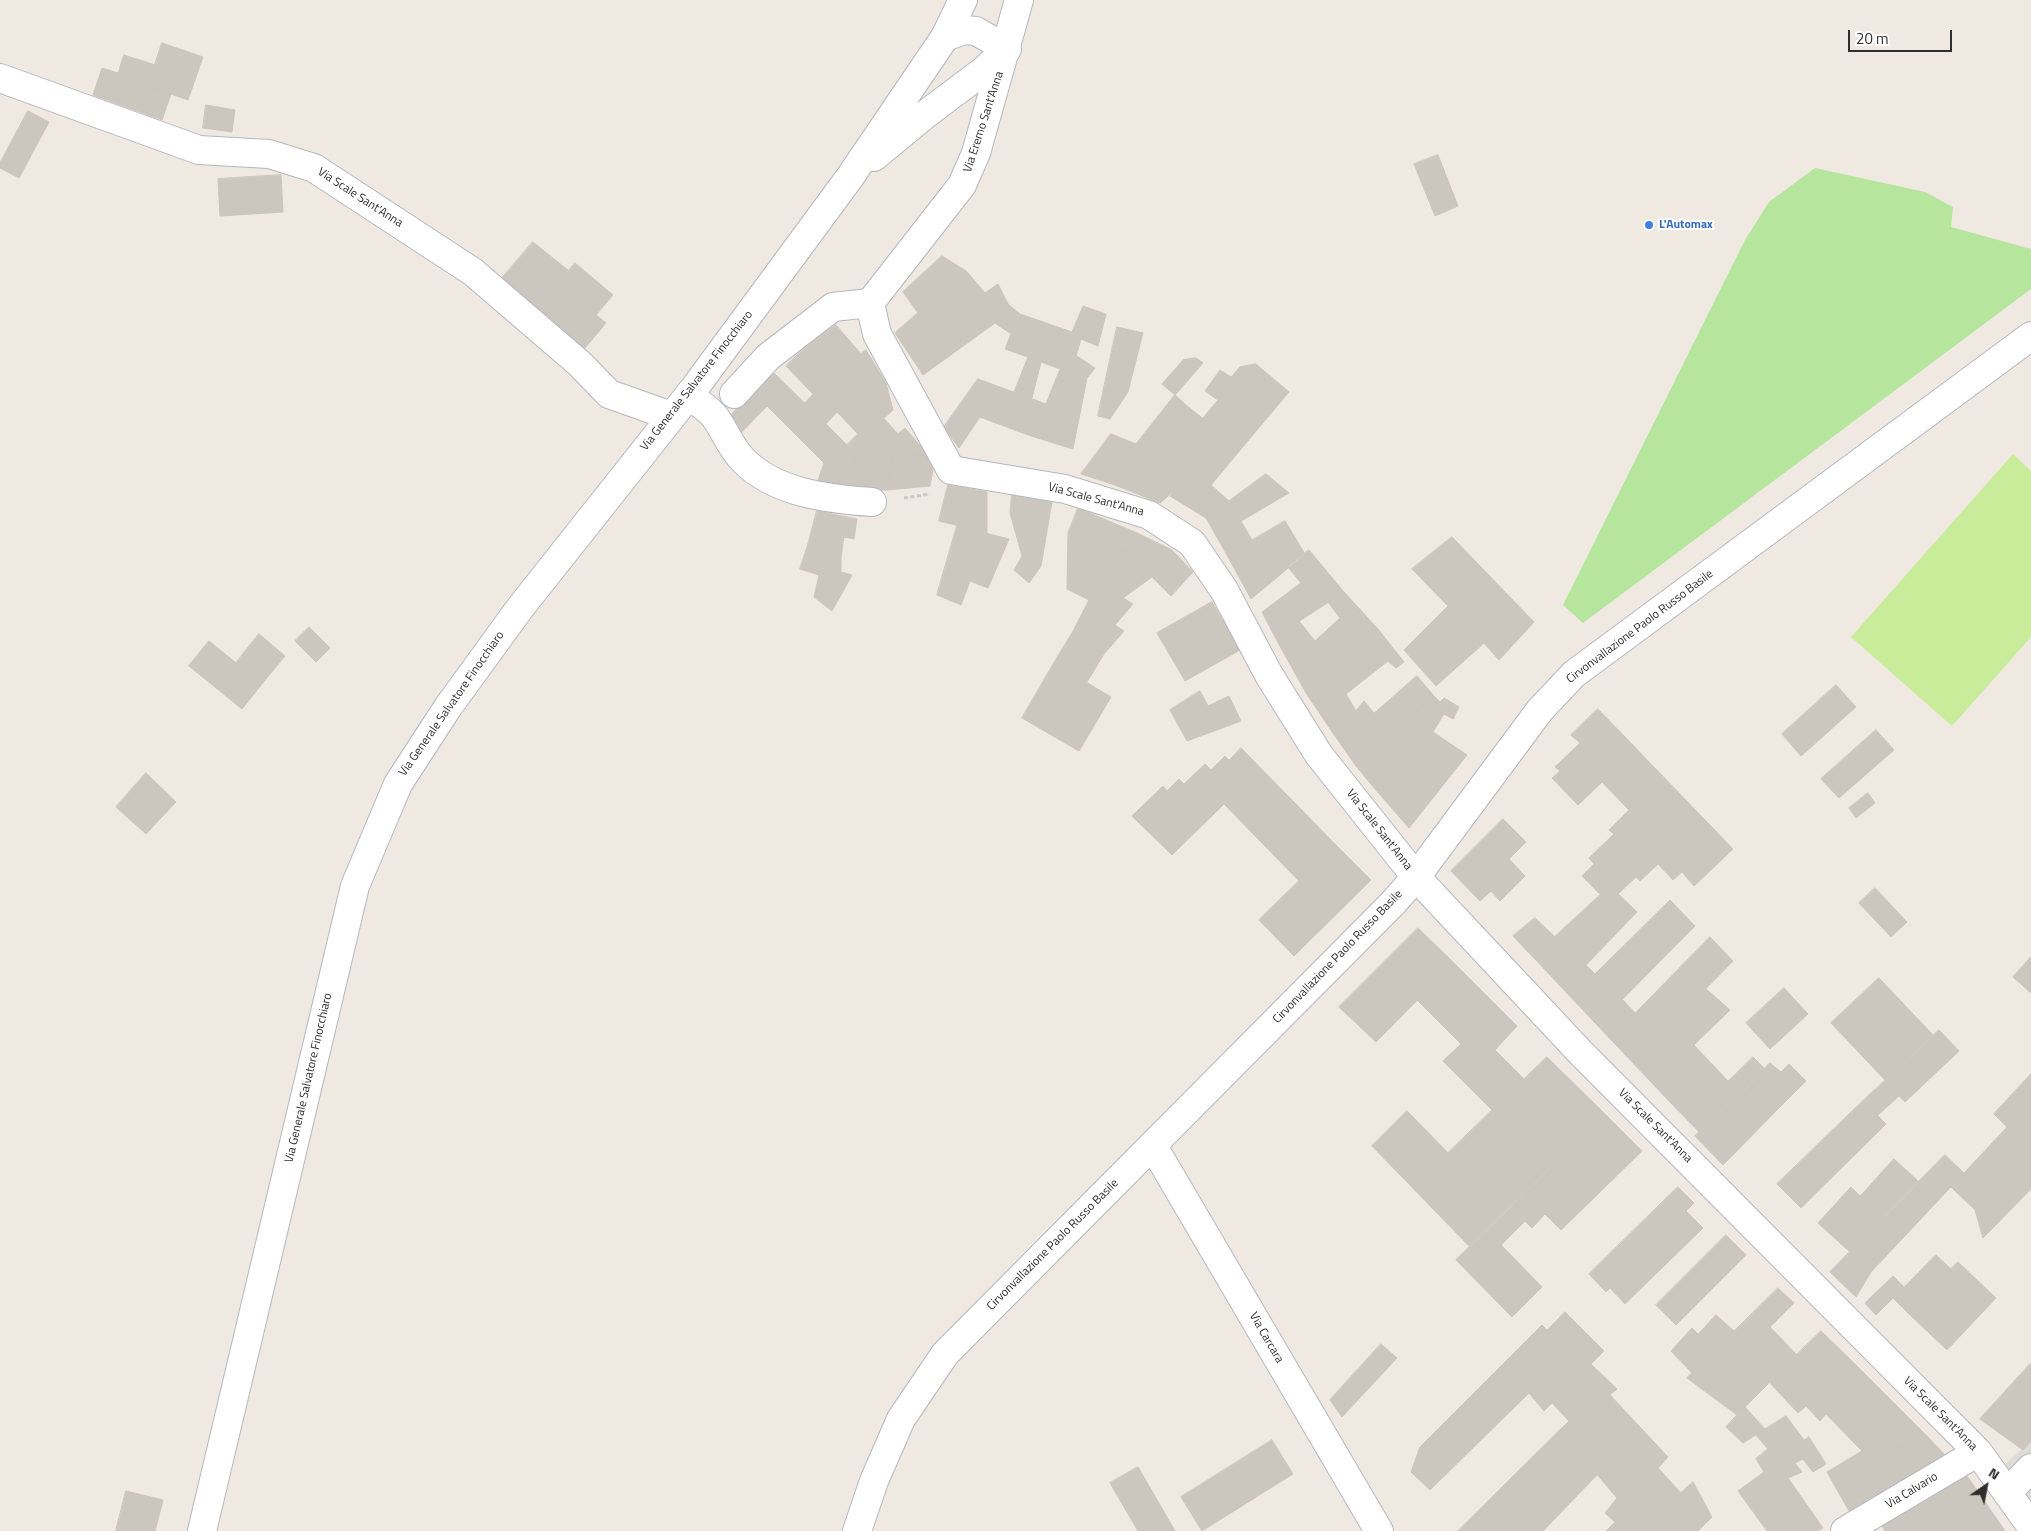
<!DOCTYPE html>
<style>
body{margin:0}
#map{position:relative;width:2031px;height:1531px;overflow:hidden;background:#efe9e1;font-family:"Titillium Web",sans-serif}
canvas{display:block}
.north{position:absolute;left:1961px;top:1461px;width:50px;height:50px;-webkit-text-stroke:4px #fff;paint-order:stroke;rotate:33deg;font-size:14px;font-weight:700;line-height:20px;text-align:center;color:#2e2e2e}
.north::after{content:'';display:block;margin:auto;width:18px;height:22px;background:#2e2e2e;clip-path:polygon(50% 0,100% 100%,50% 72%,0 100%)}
.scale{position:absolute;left:1848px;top:30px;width:104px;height:22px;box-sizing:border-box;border:2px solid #2e2e2e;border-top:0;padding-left:6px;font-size:15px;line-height:18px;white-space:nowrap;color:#2e2e2e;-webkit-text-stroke:4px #fff;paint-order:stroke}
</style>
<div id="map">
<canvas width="2031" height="1531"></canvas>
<div class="north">N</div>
<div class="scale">20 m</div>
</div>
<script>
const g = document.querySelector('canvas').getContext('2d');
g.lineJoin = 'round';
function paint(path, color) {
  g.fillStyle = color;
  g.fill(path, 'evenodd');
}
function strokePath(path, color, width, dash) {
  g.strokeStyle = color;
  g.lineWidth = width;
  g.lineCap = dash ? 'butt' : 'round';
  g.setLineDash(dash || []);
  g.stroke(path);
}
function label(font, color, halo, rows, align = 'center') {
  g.font = font + ' "Titillium Web",sans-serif';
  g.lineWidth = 4;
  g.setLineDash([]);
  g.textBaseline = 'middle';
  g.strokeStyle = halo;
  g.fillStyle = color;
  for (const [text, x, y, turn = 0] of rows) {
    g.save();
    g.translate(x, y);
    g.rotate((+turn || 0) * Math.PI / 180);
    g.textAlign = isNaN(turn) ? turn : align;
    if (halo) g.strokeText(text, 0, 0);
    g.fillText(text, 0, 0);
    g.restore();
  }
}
paint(new Path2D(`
 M 1815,168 L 1925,192 L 1953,207 L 1951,227 L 2031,249 L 2031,289 L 1583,623 L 1563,605 L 1745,240 L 1769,202 Z`), '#b6e59e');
paint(new Path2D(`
 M 2013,454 L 2031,471 L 2031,637 L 1952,726 L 1851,637 Z`), '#c9ec9a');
paint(new Path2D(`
 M 2031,1441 L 2031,1526 L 1994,1474 Z`), '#dfdcd8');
const building = new Path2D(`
 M 162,43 L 203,57 L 188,100 L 148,86 Z
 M 124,55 L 155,65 L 148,86 L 171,94 L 162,120 L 93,95 L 102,68 L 118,73 Z
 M 206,105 L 235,110 L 232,132 L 203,128 Z
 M 28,111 L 49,122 L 19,178 L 0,168 L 0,163 Z
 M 1438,155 L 1458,206 L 1435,216 L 1414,164 Z
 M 281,175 L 283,212 L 220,216 L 218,179 Z
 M 533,242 L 569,271 L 532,316 L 496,285 Z
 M 942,256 L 966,271 L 918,313 L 903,292 Z
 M 575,263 L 613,295 L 596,315 L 606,323 L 579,355 L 532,316 Z
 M 966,271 L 985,293 L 998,284 L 1008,304 L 995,323 L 923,375 L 895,333 Z
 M 1008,304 L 1020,314 L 1072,332 L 1083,306 L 1106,314 L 1098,346 L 1081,339 L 1071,373 L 1041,362 L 1032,398 L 1014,392 L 1028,357 L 1005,349 L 1011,334 L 995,323 Z
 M 836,325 L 861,354 L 832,378 L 805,348 Z
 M 1117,327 L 1143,333 L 1128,392 L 1110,419 L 1098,416 Z
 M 805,348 L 871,421 L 858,434 L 837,412 L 826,424 L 805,403 L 813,394 L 786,366 Z
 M 866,350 L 886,383 L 893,410 L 884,418 L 879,413 L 871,421 L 832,378 Z
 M 1077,356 L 1095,368 L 1087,378 L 1073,449 L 1028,435 L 1038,401 L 1046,404 L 1060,369 L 1071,373 Z
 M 1196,358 L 1203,363 L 1175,395 L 1162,384 L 1183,360 Z
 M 1256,364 L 1289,392 L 1241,449 L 1203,418 L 1218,400 L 1205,391 L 1220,370 L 1231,377 L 1240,367 Z
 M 773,372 L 826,424 L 806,445 L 767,406 L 737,437 L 727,419 Z
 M 978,379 L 1038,401 L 1028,435 L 980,417 L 959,448 L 944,427 Z
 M 1175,395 L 1186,405 L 1165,430 L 1181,443 L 1158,468 L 1181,485 L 1160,503 L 1115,485 L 1136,444 Z
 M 1186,405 L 1241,449 L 1211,485 L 1229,501 L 1206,518 L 1170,496 L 1181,485 L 1158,468 L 1181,443 L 1165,430 Z
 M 879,413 L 898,434 L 905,428 L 930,457 L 893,450 L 887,490 L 848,491 L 856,453 L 847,445 Z
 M 826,424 L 847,445 L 827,466 L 806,445 Z
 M 1111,434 L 1136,444 L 1115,485 L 1081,474 Z
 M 847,445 L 856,453 L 848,491 L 816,486 L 824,463 L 827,466 Z
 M 893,450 L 930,457 L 934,464 L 930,486 L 887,490 Z
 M 1266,474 L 1289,493 L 1241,521 L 1252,540 L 1227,555 L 1206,518 Z
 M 948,485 L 987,492 L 987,533 L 939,521 Z
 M 1012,495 L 1052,502 L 1041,566 L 1029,583 L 1014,570 L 1022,556 L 1010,513 Z
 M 1078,508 L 1137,533 L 1126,552 L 1115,549 L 1089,600 L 1067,589 L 1068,533 Z
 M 817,511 L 857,519 L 854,539 L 844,537 L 841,557 L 808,545 Z
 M 1285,521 L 1305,554 L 1251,599 L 1227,555 Z
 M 957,526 L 1009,539 L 988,588 L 970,581 L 961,605 L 937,595 Z
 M 1137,533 L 1172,550 L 1193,572 L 1171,596 L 1152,577 L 1123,598 L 1133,604 L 1115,625 L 1124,631 L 1104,654 L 1071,635 L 1115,549 L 1126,552 Z
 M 1452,537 L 1534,622 L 1499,660 L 1484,643 L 1436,686 L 1404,650 L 1448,606 L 1412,569 Z
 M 808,545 L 841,557 L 841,572 L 852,575 L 832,611 L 814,597 L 819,575 L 800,569 Z
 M 1309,550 L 1344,592 L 1275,637 L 1262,612 L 1301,583 L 1288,567 Z
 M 1344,592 L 1378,629 L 1306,693 L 1275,637 L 1299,621 L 1315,641 L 1340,618 L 1328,602 Z
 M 1212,602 L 1240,650 L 1185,681 L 1157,633 Z
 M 309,627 L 330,648 L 316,662 L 295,641 Z
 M 1378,629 L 1404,662 L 1396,668 L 1388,661 L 1346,694 L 1356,711 L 1335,736 L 1306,693 Z
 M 259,634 L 285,656 L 262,684 L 236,663 Z
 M 1071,635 L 1104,654 L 1087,682 L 1054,663 Z
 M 209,641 L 262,684 L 242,709 L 189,666 Z
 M 1054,663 L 1111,697 L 1079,751 L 1022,718 Z
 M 1417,676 L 1434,696 L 1356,766 L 1335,736 L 1364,701 L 1374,713 Z
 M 1836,685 L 1856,707 L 1801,756 L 1782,734 Z
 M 1200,691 L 1208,706 L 1229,696 L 1241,721 L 1187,741 L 1170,710 Z
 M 1434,696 L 1440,702 L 1444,698 L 1459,707 L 1453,719 L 1444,714 L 1417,758 L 1375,789 L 1356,766 Z
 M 1598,709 L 1733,849 L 1694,886 L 1682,872 L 1673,880 L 1658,864 L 1640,881 L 1636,877 L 1618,894 L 1610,886 L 1601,895 L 1582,876 L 1594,864 L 1589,858 L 1614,834 L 1609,830 L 1629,810 L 1602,782 L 1578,805 L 1552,778 L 1560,771 L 1555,767 L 1580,743 L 1571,735 Z
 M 1876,730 L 1894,750 L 1839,798 L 1821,779 Z
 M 1433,732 L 1467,755 L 1409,828 L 1375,789 L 1417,758 Z
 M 1241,748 L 1336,845 L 1299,881 L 1224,804 L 1172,855 L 1132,816 L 1163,786 L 1167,791 L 1179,779 L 1184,784 L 1205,764 L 1211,770 L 1225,756 L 1229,760 Z
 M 146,773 L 176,802 L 146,834 L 116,807 Z
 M 1868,793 L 1875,803 L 1856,818 L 1849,808 Z
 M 1503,819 L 1526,842 L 1509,859 L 1525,876 L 1500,901 L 1491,891 L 1480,901 L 1451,871 Z
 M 1336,845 L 1371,880 L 1294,956 L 1259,920 Z
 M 1610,886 L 1637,912 L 1586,965 L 1595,974 L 1670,900 L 1695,926 L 1597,1025 L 1533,957 Z
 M 1875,888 L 1907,922 L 1891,937 L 1859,903 Z
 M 1535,918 L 1555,937 L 1533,957 L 1513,936 Z
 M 1418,928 L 1454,963 L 1376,1042 L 1339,1007 Z
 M 1710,937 L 1733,961 L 1633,1063 L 1597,1025 L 1622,999 L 1635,1013 Z
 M 2031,957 L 2031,993 L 2013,977 Z
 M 1454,963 L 1517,1026 L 1495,1050 L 1524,1079 L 1492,1110 L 1443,1061 L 1461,1044 L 1417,1000 Z
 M 1879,978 L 1933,1035 L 1885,1080 L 1831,1023 Z
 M 1784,988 L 1808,1014 L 1770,1049 L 1746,1023 Z
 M 1706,989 L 1730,1010 L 1694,1045 L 1709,1061 L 1669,1101 L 1633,1063 Z
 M 1939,1030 L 1959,1051 L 1905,1102 L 1899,1096 L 1877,1116 L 1863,1101 Z
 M 1547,1057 L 1605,1114 L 1505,1211 L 1448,1153 Z
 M 1753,1057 L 1765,1069 L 1699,1132 L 1669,1101 L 1709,1061 L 1728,1081 Z
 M 1770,1063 L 1781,1072 L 1789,1064 L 1806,1081 L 1776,1111 L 1750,1084 Z
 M 2031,1074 L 2031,1189 L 1983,1238 L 1975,1210 L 1951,1187 L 2007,1127 L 1994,1114 Z
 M 1750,1084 L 1776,1111 L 1723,1165 L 1695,1136 Z
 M 1863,1101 L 1886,1124 L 1801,1208 L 1777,1184 Z
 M 1407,1111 L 1505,1211 L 1469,1246 L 1372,1146 Z
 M 1605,1114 L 1642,1151 L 1561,1230 L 1545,1214 L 1532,1228 L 1525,1221 L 1501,1245 L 1542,1287 L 1512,1317 L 1456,1260 Z
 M 1945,1155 L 1964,1173 L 1871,1272 L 1856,1297 L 1830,1272 Z
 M 1894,1159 L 1918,1181 L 1850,1252 L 1818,1223 L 1851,1187 L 1860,1196 Z
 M 1678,1187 L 1694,1203 L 1686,1211 L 1703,1228 L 1625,1304 L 1610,1288 L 1606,1292 L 1589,1274 Z
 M 1726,1235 L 1746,1255 L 1676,1325 L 1656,1305 Z
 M 1936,1255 L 1951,1269 L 1908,1313 L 1893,1298 L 1876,1315 L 1865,1303 L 1893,1276 L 1904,1287 Z
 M 1958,1262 L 1996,1298 L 1947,1350 L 1908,1313 Z
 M 1778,1288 L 1794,1303 L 1770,1327 L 1797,1355 L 1737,1415 L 1687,1378 Z
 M 1565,1312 L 1604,1351 L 1544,1411 L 1529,1393 L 1430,1490 L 1411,1472 L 1420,1447 L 1542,1325 L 1547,1330 Z
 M 1716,1315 L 1734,1331 L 1692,1373 L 1671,1351 L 1692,1328 L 1698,1334 Z
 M 1821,1331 L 1855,1364 L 1826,1393 L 1817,1385 L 1806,1406 L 1798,1413 L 1769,1382 Z
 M 1381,1344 L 1397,1358 L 1342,1417 L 1330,1400 Z
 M 2031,1363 L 2031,1441 L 2023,1450 L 1980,1419 Z
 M 1591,1364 L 1617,1389 L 1610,1395 L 1668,1457 L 1658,1468 L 1681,1493 L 1642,1528 L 1560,1430 L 1569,1421 L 1552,1403 Z
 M 1855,1364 L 1924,1433 L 1898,1448 L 1883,1432 L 1862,1451 L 1826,1414 L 1820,1421 L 1806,1406 L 1817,1385 L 1826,1393 Z
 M 1745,1407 L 1765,1429 L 1743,1443 L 1726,1427 Z
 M 1786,1416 L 1804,1440 L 1792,1450 L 1782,1441 L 1768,1449 L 1756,1435 Z
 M 1560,1430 L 1597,1475 L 1543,1531 L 1458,1531 Z
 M 1883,1432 L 1919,1470 L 1849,1511 L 1827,1472 L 1862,1451 Z
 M 1924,1433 L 1945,1455 L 1919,1470 L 1898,1448 Z
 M 1809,1437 L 1826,1464 L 1813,1472 L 1803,1459 L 1795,1463 L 1802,1472 L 1788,1478 L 1768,1449 L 1782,1441 L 1792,1450 Z
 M 1272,1440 L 1293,1474 L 1202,1531 L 1181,1497 Z
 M 1768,1449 L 1788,1478 L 1823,1528 L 1817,1531 L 1767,1531 L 1738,1491 L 1764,1472 L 1756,1459 Z
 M 1138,1467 L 1175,1531 L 1138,1531 L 1110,1483 Z
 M 1965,1473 L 2005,1531 L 1916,1531 L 1903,1511 Z
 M 1693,1482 L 1712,1517 L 1698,1531 L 1606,1531 L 1615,1522 L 1605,1513 L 1617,1498 L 1642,1528 Z
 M 126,1491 L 163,1500 L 155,1531 L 116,1531 Z
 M 1903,1511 L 1916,1531 L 1885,1531 L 1881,1524 Z`);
paint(building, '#cbc7bf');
strokePath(building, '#cbc5ba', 1);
const street = new Path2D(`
 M 945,37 L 964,30 L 976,31 L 1007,49
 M 0,78 L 199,150 L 269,154 L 314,168 L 473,272 L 580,364 L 609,394 L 671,416
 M 734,394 L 768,357 L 833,307 L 870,303
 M 689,395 C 697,402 709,409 715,417 C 725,431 731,448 743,460 C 775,493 828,499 872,502
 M 1153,1146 L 1379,1531
 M 2007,1493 L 2031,1468
 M 1845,1531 L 1978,1452`);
const secondary = new Path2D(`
 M 1019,0 L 976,153 L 962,185 L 870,303 L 877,334 L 951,470 L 1065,489 L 1149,515 L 1192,543 L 1224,590 L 1269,675 L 1319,755 L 1416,877 L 1581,1053 L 1978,1452 L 2031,1526
 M 874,157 L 926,114 L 982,72 L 1006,50
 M 202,1531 L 355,886 L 398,784 L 448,707 L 520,608 L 696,386 L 850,177 L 945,37 L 963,0
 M 857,1531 L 874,1481 L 901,1419 L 945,1354 L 1393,903 L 1416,877 L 1540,710 L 1574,674 L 2031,336`);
strokePath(street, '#b4b7c1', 30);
strokePath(secondary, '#b4b7c1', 30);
strokePath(new Path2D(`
 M 904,498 L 930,494`), '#c9c9c9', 3, [4, 2.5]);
strokePath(street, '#fff', 28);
strokePath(secondary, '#fff', 28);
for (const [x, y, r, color] of [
 [1649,225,5,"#3f7fe0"]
]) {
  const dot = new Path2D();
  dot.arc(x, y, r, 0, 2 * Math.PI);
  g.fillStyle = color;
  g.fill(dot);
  strokePath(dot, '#fff', 2);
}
label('12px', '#2e2e2e', '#fff', [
 ["Via Eremo Sant'Anna",984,122,-72],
 ["Via Scale Sant'Anna",360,198,33],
 ["Via Generale Salvatore Finocchiaro",697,381,-52],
 ["Via Scale Sant'Anna",1096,500,15],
 ["Cirvonvallazione Paolo Russo Basile",1640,627,-37],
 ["Via Generale Salvatore Finocchiaro",452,704,-55],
 ["Via Scale Sant'Anna",1379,830,52],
 ["Cirvonvallazione Paolo Russo Basile",1338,957,-46],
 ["Via Generale Salvatore Finocchiaro",309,1078,-77],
 ["Via Scale Sant'Anna",1655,1126,45],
 ["Cirvonvallazione Paolo Russo Basile",1053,1245,-45],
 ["Via Carcara",1266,1338,60],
 ["Via Scale Sant'Anna",1940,1414,45],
 ["Via Calvario",1912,1491,-31]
]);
label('bold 12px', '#366cbe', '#fff', [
 ["L'Automax",1659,225]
], 'left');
</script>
